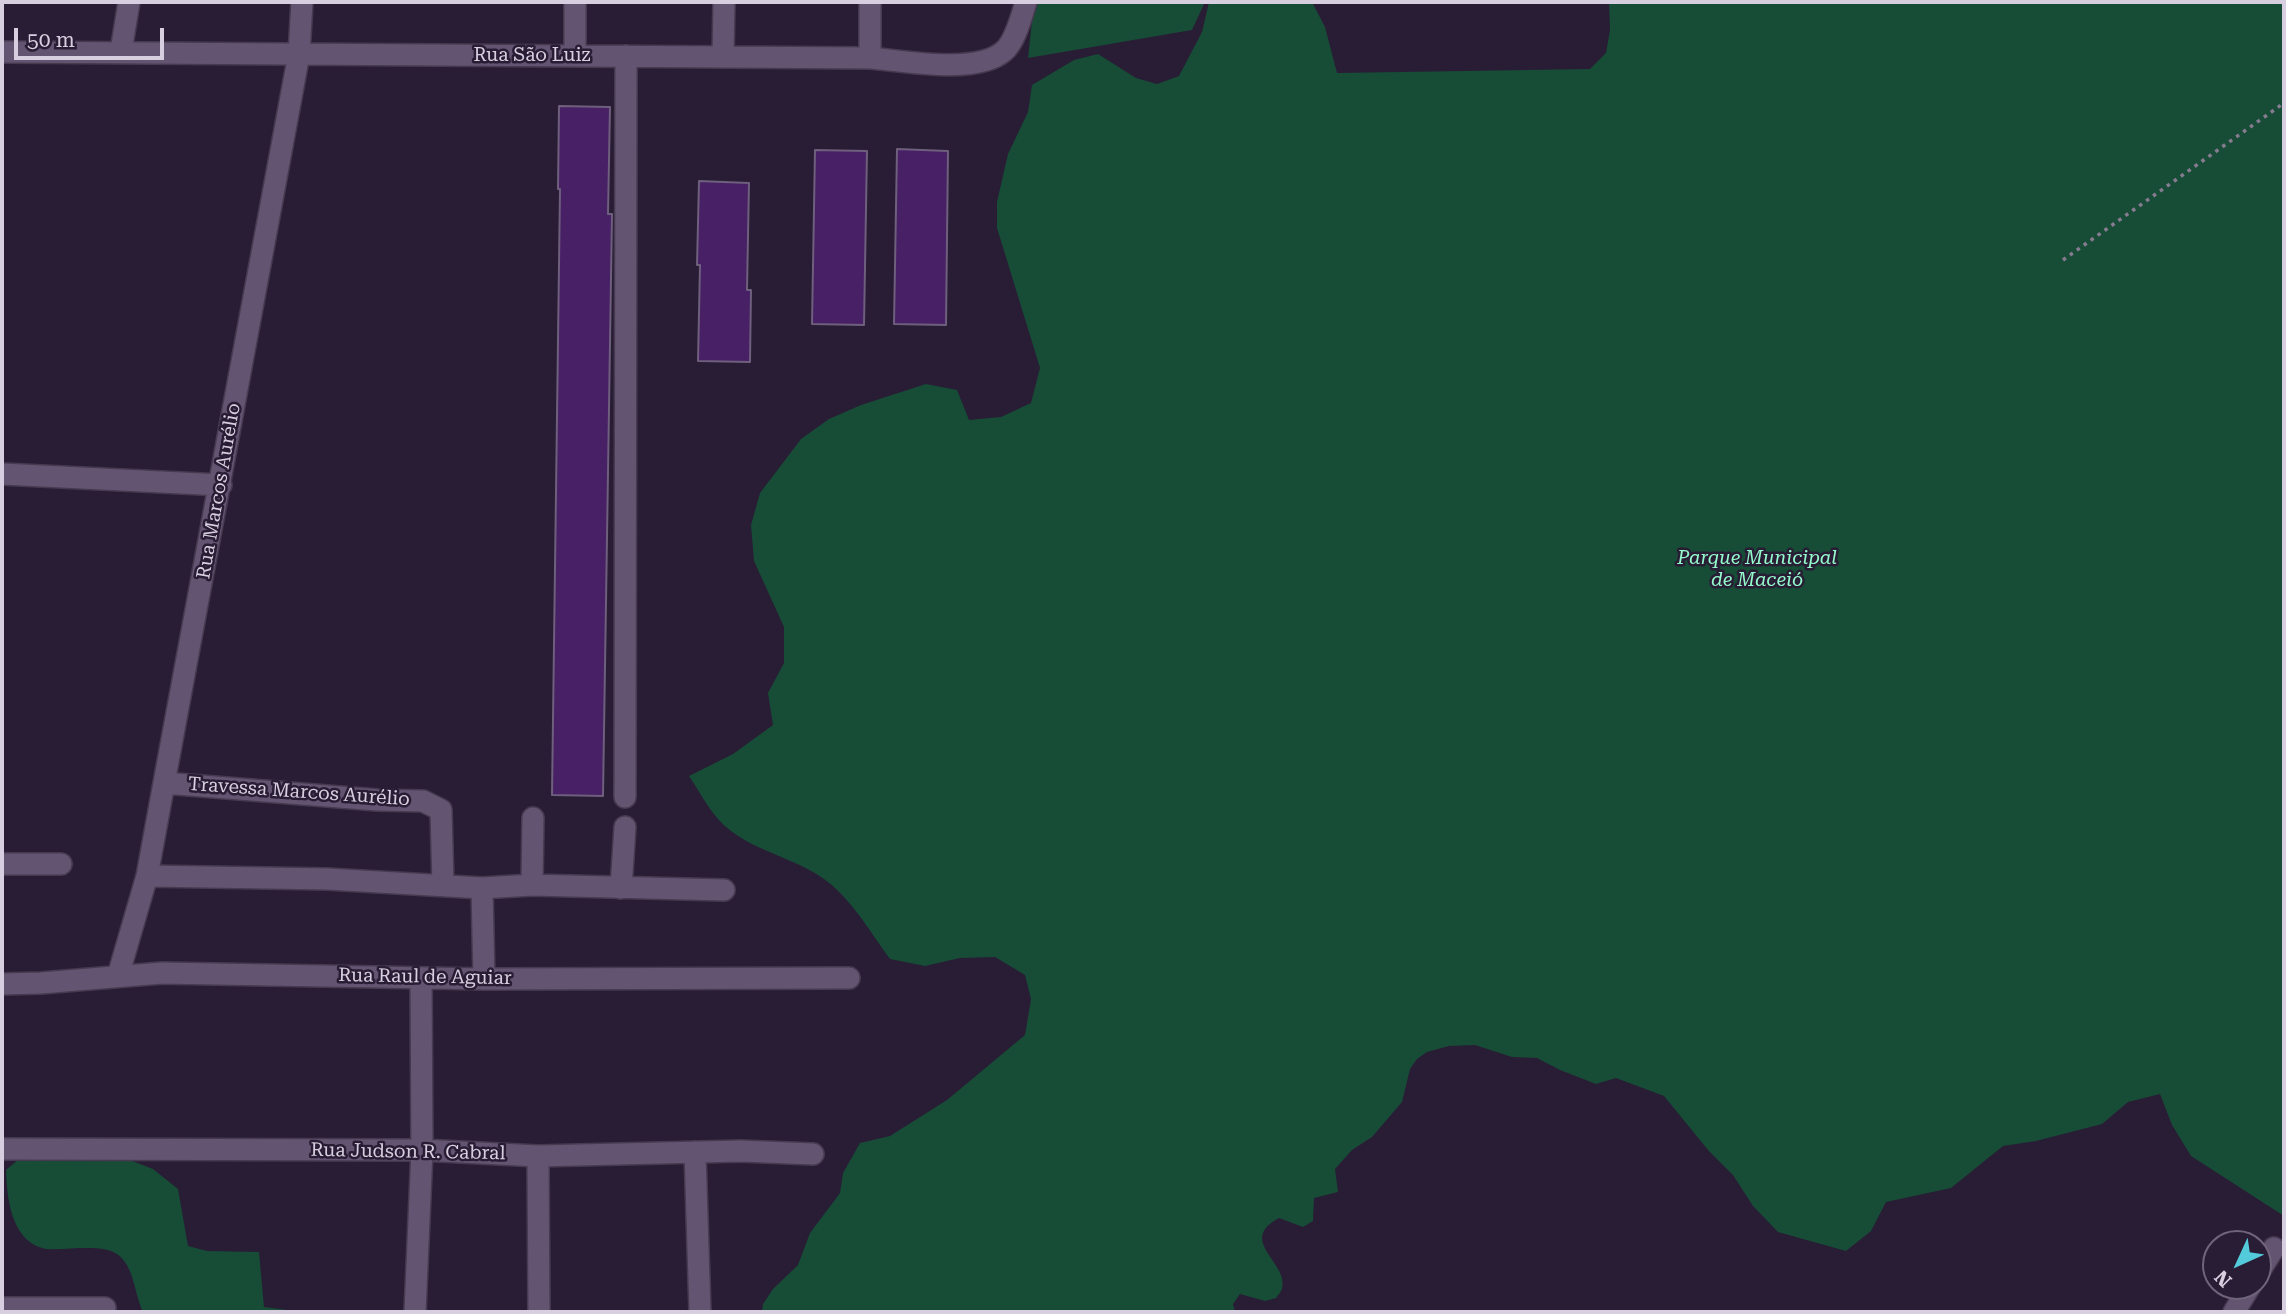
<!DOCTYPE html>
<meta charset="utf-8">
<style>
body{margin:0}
#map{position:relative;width:2286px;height:1314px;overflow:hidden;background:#291c35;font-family:"Roboto Serif",serif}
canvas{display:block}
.frame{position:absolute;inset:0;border:4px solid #d7cfdf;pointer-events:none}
.north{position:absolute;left:2202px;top:1230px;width:70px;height:70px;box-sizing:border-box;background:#291c35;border:2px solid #6f6479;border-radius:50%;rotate:225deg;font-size:19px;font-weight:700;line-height:28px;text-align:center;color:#d7cfdf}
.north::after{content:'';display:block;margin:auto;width:24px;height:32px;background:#53cbdb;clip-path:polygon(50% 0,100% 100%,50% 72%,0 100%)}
.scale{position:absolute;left:14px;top:28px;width:150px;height:32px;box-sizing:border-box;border:4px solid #d7cfdf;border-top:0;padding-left:9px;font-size:21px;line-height:24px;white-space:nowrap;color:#d7cfdf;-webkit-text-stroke:5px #291c35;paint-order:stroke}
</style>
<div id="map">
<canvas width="2286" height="1314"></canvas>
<div class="frame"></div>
<div class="north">N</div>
<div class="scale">50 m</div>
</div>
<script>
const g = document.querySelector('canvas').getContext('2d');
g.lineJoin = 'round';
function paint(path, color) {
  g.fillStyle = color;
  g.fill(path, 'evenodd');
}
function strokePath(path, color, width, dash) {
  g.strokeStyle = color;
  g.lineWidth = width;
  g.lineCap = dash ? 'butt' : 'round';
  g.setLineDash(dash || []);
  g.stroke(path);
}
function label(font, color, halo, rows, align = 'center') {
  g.font = font + ' "Roboto Serif",serif';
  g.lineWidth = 5;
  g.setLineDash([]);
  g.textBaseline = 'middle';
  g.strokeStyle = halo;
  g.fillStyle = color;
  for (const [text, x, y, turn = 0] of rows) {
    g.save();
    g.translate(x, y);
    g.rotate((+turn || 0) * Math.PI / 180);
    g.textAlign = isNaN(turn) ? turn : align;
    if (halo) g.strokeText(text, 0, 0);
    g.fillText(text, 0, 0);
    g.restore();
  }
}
paint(new Path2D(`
 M 1034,2 L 1205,2 L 1192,30 L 1028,58 Z
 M 1209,2 L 1312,2 L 1325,27 L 1337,73 L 1590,69 L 1606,53 L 1610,30 L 1609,2 L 2284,2 L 2284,1216 L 2191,1156 L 2172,1125 L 2160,1094 L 2128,1102 L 2102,1124 L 2036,1141 L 2003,1146 L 1951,1188 L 1886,1202 L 1871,1231 L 1846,1251 L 1778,1232 L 1753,1206 L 1733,1175 L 1708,1150 L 1664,1096 L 1616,1078 L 1596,1084 L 1560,1070 L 1537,1058 L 1512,1057 L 1475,1045 L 1449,1046 L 1427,1052 L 1417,1059 L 1410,1069 L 1402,1102 L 1372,1137 L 1352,1150 L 1335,1169 L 1338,1192 L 1314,1198 L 1313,1221 L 1303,1227 L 1279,1218 C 1236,1241 1290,1263 1282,1289 C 1281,1292 1278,1295 1276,1298 L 1265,1301 L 1240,1294 L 1233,1304 L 1235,1312 L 762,1312 L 763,1304 L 773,1289 L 798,1265 L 810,1233 L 840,1193 L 843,1173 L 860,1143 L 890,1136 L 947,1100 L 1025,1035 L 1031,999 L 1025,975 L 995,957 L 960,958 L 925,966 L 890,959 C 870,932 850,896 821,877 C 793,858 759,852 731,831 C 713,818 701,794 689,776 L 733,754 L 773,725 L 768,693 L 784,663 L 784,627 L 754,561 L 751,525 L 760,493 L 801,439 L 829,419 L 861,405 L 926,384 L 957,390 L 969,420 L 1001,417 L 1031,403 L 1040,368 L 997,228 L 997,202 L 1008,154 L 1028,112 L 1032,85 L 1074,60 L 1098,54 L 1136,78 L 1157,84 L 1179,76 L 1202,32 Z
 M 122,1157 L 153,1169 L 178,1189 L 188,1246 L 207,1251 L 259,1252 L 264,1307 L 303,1312 L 143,1312 C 134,1294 135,1267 117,1254 C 106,1247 92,1248 80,1248 C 69,1248 53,1251 42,1248 C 11,1239 7,1198 6,1170 L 20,1158 Z`), '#174c37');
const building = new Path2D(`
 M 559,106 L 610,107 L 608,214 L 612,214 L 603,796 L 552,795 L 560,189 L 558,189 Z
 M 897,149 L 948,151 L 946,325 L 894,324 Z
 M 815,150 L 867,151 L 864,325 L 812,324 Z
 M 699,181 L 749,183 L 747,290 L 751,290 L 750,362 L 698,361 L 700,265 L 697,265 Z`);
paint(building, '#482066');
strokePath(building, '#6e5f7d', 2);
const minor = new Path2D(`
 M 121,51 L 129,2
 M 2,52 L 870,58 C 904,61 977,75 1004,51 C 1015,42 1022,15 1026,2
 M 575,55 L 575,2
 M 723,57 L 724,2
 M 870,58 L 870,2
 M 2,474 L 221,485
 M 164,783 L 377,800 L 423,801 L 441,810 L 443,885
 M 625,797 L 626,56
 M 2,864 L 61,864
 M 147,876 L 327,879 L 482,888 L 532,885 L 724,890
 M 532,885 L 533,818
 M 482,888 L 484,979
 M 621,888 L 625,827
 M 118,976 L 147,876 L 164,783 L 299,54 L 302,2
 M 2,984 L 41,983 L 162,973 L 484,979 L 849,978
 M 2,1149 L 422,1150 L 538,1156 L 741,1151 L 813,1154
 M 695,1152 L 700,1312
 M 538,1156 L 539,1312
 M 2258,1273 L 2274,1248
 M 2,1308 L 105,1308
 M 415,1312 L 422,1150 L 421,978
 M 2234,1312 L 2250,1286`);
strokePath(minor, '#453a4f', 24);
strokePath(new Path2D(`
 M 2063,260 L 2284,103`), '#867c90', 3.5, [3.5, 5]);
strokePath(minor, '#635471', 21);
label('19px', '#d7cfdf', '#291c35', [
 ["Rua São Luiz",532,55],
 ["Rua Marcos Aurélio",219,491,-80],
 ["Travessa Marcos Aurélio",299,792,4],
 ["Rua Raul de Aguiar",425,977,1],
 ["Rua Judson R. Cabral",408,1152,1]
]);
label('italic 19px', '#94fccc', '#291c35', [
 ["Parque Municipal",1757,558],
 ["de Maceió",1757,580]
]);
</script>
